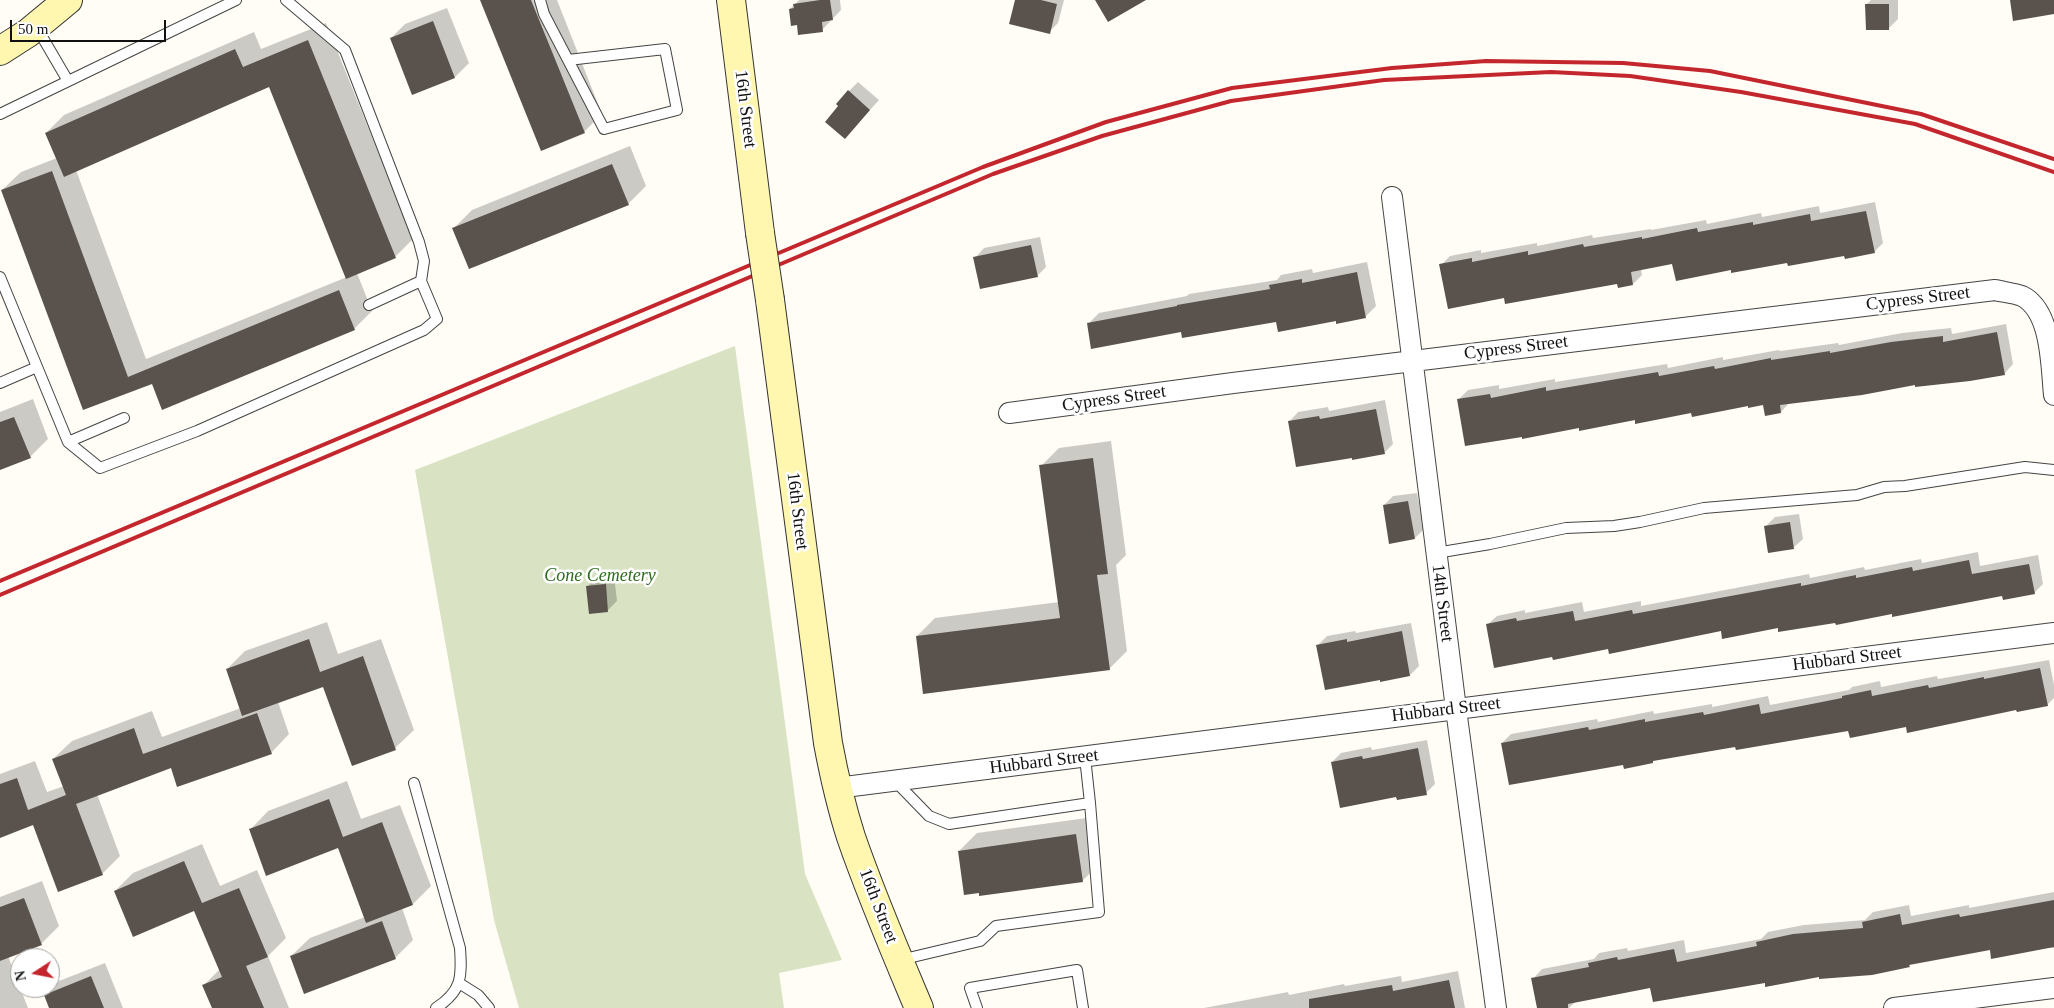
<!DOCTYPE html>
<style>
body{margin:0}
#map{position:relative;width:2054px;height:1008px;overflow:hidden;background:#fffdf5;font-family:Georgia,serif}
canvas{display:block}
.north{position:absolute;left:10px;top:948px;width:50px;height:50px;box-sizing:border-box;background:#fff;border:1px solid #a0a0a0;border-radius:50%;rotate:259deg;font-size:14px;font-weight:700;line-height:20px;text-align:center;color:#111}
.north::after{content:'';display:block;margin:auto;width:18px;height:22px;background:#c4262e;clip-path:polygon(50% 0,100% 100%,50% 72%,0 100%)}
.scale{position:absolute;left:10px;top:20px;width:156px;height:22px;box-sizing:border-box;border:2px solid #111;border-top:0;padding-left:6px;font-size:15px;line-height:18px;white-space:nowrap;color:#111;-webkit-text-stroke:4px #fff;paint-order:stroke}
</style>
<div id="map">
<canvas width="2054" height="1008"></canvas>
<div class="north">N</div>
<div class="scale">50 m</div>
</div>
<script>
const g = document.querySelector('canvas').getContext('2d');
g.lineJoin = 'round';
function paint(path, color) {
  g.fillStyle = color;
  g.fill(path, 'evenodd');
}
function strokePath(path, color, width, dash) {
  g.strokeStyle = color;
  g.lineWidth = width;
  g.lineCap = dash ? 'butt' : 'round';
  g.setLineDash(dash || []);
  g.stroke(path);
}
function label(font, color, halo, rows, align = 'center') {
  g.font = font + ' Georgia,serif';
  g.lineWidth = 5;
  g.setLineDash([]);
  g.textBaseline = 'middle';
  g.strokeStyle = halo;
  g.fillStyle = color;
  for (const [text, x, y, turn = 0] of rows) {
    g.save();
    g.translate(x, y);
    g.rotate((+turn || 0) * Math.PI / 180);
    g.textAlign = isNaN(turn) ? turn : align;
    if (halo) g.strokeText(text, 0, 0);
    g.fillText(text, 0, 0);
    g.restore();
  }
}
paint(new Path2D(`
 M 735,346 L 805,874 L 842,960 L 779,973 L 784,1008 L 519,1008 L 494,920 L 415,470 Z`), '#d9e3c4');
paint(new Path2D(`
 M 482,0 L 557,0 L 602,114 L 584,132 Z
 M 799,0 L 840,0 L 841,10 L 822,30 L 790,9 Z
 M 1016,0 L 1064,0 L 1058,23 L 1049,32 Z
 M 1871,0 L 1898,0 L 1898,19 L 1889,28 L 1866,5 Z
 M 447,8 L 469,63 L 455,77 L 413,93 L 391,38 L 405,24 Z
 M 326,23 L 413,239 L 395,257 L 357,273 L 372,311 L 354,329 L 152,382 L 84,408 L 2,190 L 21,172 L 57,158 L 46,133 L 64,115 L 254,32 L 261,49 ZM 269,85 L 347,277 L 146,359 L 76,170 Z
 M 858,82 L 879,100 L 854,128 L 840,106 L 849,91 Z
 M 630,146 L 646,186 L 628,204 L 454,228 L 472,210 Z
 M 1875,202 L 1883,243 L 1874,252 L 1732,268 L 1673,263 L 1641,269 L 1642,275 L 1633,284 L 1618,283 L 1505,297 L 1441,265 L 1450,256 L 1481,250 L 1481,253 L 1537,243 L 1537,246 L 1592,235 L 1593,238 L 1651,229 L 1651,230 L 1706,220 L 1707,224 L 1761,213 L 1762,217 L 1819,206 L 1820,213 Z
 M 1040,237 L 1046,267 L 1037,276 L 975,258 L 984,248 Z
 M 1367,262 L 1376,306 L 1365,317 L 1277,321 L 1182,331 L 1088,324 L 1099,313 L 1187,296 L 1189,294 L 1277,280 L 1281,275 L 1312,269 L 1313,273 Z
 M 2006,324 L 2013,364 L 2004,374 L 1916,383 L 1789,403 L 1781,412 L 1764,404 L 1749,405 L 1523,435 L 1458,400 L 1468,390 L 1499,385 L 1499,389 L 1555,379 L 1555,382 L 1667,364 L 1668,368 L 1723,357 L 1723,360 L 1779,350 L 1780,351 L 1838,343 L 1839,345 L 1902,333 L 1951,328 L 1952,334 Z
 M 33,399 L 48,439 L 30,457 L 0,469 L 0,412 Z
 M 1385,400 L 1393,444 L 1384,453 L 1353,456 L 1289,422 L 1298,412 L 1328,407 L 1329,411 Z
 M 1111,441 L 1126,555 L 1116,565 L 1127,651 L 1109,669 L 917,636 L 935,618 L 1059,602 L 1041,466 L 1059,448 Z
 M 1417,493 L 1424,529 L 1415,538 L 1384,505 L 1393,496 Z
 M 1799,514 L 1803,539 L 1793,548 L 1766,526 L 1775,517 Z
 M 1978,552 L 1980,566 L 2038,555 L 2043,584 L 2034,593 L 2003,595 L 1836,621 L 1779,627 L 1722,629 L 1553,656 L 1487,625 L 1497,616 L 1525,610 L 1525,613 L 1582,602 L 1584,612 L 1641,601 L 1641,606 L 1809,574 L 1810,578 L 1864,567 L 1865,570 L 1921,559 L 1922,563 Z
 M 614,575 L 617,601 L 608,610 L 590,612 L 588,586 L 597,577 Z
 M 327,622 L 338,654 L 381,639 L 414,730 L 395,748 L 324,685 L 278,702 L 289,734 L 271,753 L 171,767 L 97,794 L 120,856 L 102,874 L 34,824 L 0,836 L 0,774 L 35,761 L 47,792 L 64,786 L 53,759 L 72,741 L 152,711 L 162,737 L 241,708 L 227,669 L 245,651 Z
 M 1411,623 L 1419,666 L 1410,675 L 1318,645 L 1327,636 L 1355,631 L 1356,633 Z
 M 2049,660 L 2054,685 L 2054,698 L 2047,705 L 1849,729 L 1794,740 L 1793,737 L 1736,745 L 1654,760 L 1652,762 L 1624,764 L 1502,743 L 1511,734 L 1597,719 L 1598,722 L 1653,711 L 1654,714 L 1712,704 L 1712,707 L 1768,696 L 1770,705 L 1849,690 L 1852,687 L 1880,681 L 1881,687 L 1937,676 L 1938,679 Z
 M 1427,740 L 1435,784 L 1426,793 L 1397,795 L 1332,762 L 1341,753 L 1371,747 L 1372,750 Z
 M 347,781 L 361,819 L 400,805 L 431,886 L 413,904 L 402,908 L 413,940 L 395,958 L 291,956 L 310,938 L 365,917 L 339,847 L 250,830 L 268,811 Z
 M 1094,817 L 1101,863 L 1082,881 L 959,851 L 977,833 Z
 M 202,844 L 220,886 L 257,870 L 286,938 L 268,956 L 289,1008 L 213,1008 L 204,985 L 220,969 L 195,909 L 115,891 L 133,873 Z
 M 42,881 L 59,926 L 41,944 L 8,956 L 28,1008 L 0,1008 L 0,897 Z
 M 2054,892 L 2054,948 L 1991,948 L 1912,963 L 1909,966 L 1766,982 L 1651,987 L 1576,1001 L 1569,1008 L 1538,1008 L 1533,979 L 1542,969 L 1594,959 L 1599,953 L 1627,948 L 1628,951 L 1684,940 L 1686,953 L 1761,939 L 1768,932 L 1804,925 L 1865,920 L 1873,912 L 1909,905 L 1911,916 L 1969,905 L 1969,908 Z
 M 105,963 L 123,1008 L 50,1008 L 45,995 L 59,981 Z
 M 1458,971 L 1465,1008 L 1204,1008 L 1288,992 L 1289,995 L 1344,984 L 1345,986 L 1401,976 L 1402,982 Z`), '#0003');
paint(new Path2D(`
 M 480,0 L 531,0 L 585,133 L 541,151 Z
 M 820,0 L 830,0 L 833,20 L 822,22 L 823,32 L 798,35 L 797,25 L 791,26 L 789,9 L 794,8 L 793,4 Z
 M 1015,0 L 1041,0 L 1057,4 L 1050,34 L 1009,24 Z
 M 1095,0 L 1146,0 L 1108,22 Z
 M 2010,0 L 2054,0 L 2054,14 L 2013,21 Z
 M 1865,4 L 1889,4 L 1889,30 L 1866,30 Z
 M 433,21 L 455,78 L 412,95 L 390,38 Z
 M 308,40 L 396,258 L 346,279 L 269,87 L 64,177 L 45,133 L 235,49 L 243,67 Z
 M 848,90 L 870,110 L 845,139 L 825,122 L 838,106 L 836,104 Z
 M 612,164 L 629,205 L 469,269 L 452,228 Z
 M 52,171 L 128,377 L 339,290 L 355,330 L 162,410 L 152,384 L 83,410 L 1,190 Z
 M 1866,211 L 1875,253 L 1845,259 L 1844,256 L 1788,266 L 1787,263 L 1731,273 L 1731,270 L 1676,281 L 1672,264 L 1631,272 L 1633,285 L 1618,288 L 1617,284 L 1505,304 L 1504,298 L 1448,309 L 1439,264 L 1472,258 L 1472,262 L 1528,251 L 1528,255 L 1583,244 L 1584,247 L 1642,237 L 1642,239 L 1697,228 L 1698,232 L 1753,222 L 1753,225 L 1810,214 L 1811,221 Z
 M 1031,245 L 1038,277 L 980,289 L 973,257 Z
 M 1357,272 L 1366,318 L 1336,324 L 1336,321 L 1278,332 L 1276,322 L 1182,338 L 1181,332 L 1091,349 L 1087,323 L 1177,306 L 1177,305 L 1270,289 L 1269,285 L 1302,279 L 1302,283 Z
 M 1997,332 L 2005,375 L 1970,381 L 1915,387 L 1915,385 L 1862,395 L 1780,405 L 1781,413 L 1765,416 L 1763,405 L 1748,408 L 1748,406 L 1692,417 L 1691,413 L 1635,424 L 1635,420 L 1579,431 L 1579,428 L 1522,439 L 1522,437 L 1465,446 L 1457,399 L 1490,394 L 1491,398 L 1546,387 L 1546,391 L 1658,372 L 1659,376 L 1714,366 L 1715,369 L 1771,358 L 1771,360 L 1830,351 L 1830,353 L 1891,342 L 1943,336 L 1943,342 Z
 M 1376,409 L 1385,454 L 1352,460 L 1352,458 L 1296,467 L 1288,421 L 1319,416 L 1320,419 Z
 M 14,417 L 31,458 L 0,470 L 0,422 Z
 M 1093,458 L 1108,574 L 1097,575 L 1110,670 L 923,694 L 916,636 L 1060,618 L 1039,465 Z
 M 1408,501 L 1415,539 L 1389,544 L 1383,505 Z
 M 1790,522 L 1794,549 L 1768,553 L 1764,526 Z
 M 1969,560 L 1972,574 L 2029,564 L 2035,594 L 2003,600 L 2002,596 L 1892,617 L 1892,614 L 1836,625 L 1835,623 L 1778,632 L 1778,628 L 1722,639 L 1721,631 L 1609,654 L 1608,649 L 1553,660 L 1552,657 L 1494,668 L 1486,624 L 1516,618 L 1517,621 L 1573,611 L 1575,621 L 1632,610 L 1633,614 L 1801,583 L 1801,586 L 1856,575 L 1856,578 L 1912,567 L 1913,571 Z
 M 606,584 L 608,612 L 589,614 L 586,586 Z
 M 1402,631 L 1410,676 L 1380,682 L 1380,680 L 1325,690 L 1316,645 L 1347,639 L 1347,642 Z
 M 309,639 L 320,672 L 363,656 L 396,750 L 352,766 L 323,687 L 242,716 L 226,669 Z
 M 2040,668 L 2048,706 L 2017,712 L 2016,710 L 1907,733 L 1906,727 L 1850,738 L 1848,731 L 1736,750 L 1735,747 L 1653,761 L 1653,763 L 1624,769 L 1623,765 L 1509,785 L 1501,743 L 1588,727 L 1589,730 L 1645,719 L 1645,722 L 1703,712 L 1704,715 L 1759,704 L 1761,714 L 1842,698 L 1842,696 L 1871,690 L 1872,696 L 1928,685 L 1929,688 L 1984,677 L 1984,679 Z
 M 257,713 L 272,754 L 177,787 L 171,768 L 76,804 L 103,875 L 58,892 L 33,825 L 0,838 L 0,784 L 17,778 L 28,810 L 66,795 L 52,759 L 134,728 L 143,754 Z
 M 1418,748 L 1427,795 L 1397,800 L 1396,797 L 1340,808 L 1331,762 L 1362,756 L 1363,759 Z
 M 329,799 L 343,837 L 382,822 L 413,905 L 366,923 L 338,848 L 266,876 L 249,829 Z
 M 1076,834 L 1083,882 L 979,896 L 979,893 L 964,895 L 958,851 Z
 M 184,861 L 202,903 L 239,888 L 268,957 L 246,966 L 264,1008 L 212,1008 L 202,985 L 222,977 L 194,911 L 133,937 L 114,891 Z
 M 24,898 L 42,945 L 0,961 L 0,907 Z
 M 2054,900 L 2054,947 L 1991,959 L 1990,950 L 1909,965 L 1910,967 L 1872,975 L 1819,979 L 1819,977 L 1765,987 L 1765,983 L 1653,1002 L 1650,988 L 1568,1004 L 1568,1008 L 1537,1008 L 1531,978 L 1589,967 L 1588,963 L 1617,957 L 1618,960 L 1674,949 L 1677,962 L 1757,946 L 1756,942 L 1793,934 L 1863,928 L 1862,922 L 1900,914 L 1902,925 L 1959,914 L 1960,917 Z
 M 382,921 L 396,959 L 304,994 L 290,956 Z
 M 91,976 L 104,1008 L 49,1008 L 44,995 Z
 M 1449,980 L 1455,1008 L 1309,1008 L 1309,999 L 1392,985 L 1393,991 Z`), '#5a524d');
const lane = new Path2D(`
 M 286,0 L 345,50 L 419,242 L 424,261 L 421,281 L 369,305
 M 540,0 L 544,14 L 604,129 L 677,110 L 665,49 L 568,60
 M 37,28 L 68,81
 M 0,114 L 236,0
 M 0,277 L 68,442 L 124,418
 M 0,383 L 37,367
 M 68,442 L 100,468 L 197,431 L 424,330 L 437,319 L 421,281
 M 1436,553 L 1490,544 L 1566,528 L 1614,526 L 1640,522 L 1704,508 L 1857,495 L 1884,487 L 1905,486 L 2025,467 L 2054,470
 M 1085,757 L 1090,803
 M 895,781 L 929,816 L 949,824 L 1090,803 L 1099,912 L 996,926 L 980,941 L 900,960
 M 414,783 L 460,948 C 462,977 462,991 436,1008
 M 459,983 L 478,995 L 489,1008
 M 977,1008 L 970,988 L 1077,970 L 1083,1008`);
const street = new Path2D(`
 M 1392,197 L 1456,709 L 1496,1008
 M 1009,413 L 1233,383 L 1995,290 C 2003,292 2014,293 2022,296 C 2052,311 2051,366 2054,395
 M 837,788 L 2054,633
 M 1894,1008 L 2054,988`);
const secondary = new Path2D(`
 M 731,0 L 760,233
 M 0,51 L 28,33 L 68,0
 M 770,300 L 828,743 C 834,775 841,806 851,837 C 871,895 895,951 919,1008`);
strokePath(lane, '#444', 12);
strokePath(street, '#444', 22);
strokePath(secondary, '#333', 30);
strokePath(lane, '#fff', 10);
strokePath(street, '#fff', 20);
strokePath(secondary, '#fff6b0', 28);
strokePath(new Path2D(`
 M 0,581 L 983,167 L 1106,122 L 1232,88 L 1392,68 L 1486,61 L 1623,63 L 1710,71 L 1921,114 L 2054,159
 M 0,595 L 993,174 L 1102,136 L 1231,101 L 1384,80 L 1551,72 L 1630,76 L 1741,92 L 1915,124 L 2054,172`), '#c4262e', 4);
const secondaryBridge = new Path2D(`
 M 760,233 L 770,300`);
strokePath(secondaryBridge, '#333', 30, []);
strokePath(secondaryBridge, '#fff6b0', 28);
label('18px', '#111', '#fff', [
 ["16th Street",745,109,83],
 ["Cypress Street",1918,299,-7],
 ["Cypress Street",1516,348,-7],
 ["Cypress Street",1114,399,-8],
 ["16th Street",797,511,83],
 ["14th Street",1442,603,83],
 ["Hubbard Street",1847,659,-7],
 ["Hubbard Street",1446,710,-7],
 ["Hubbard Street",1044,762,-7],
 ["16th Street",878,906,69]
]);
label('italic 18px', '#2f6b1f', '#fff', [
 ["Cone Cemetery",600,576]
]);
</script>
